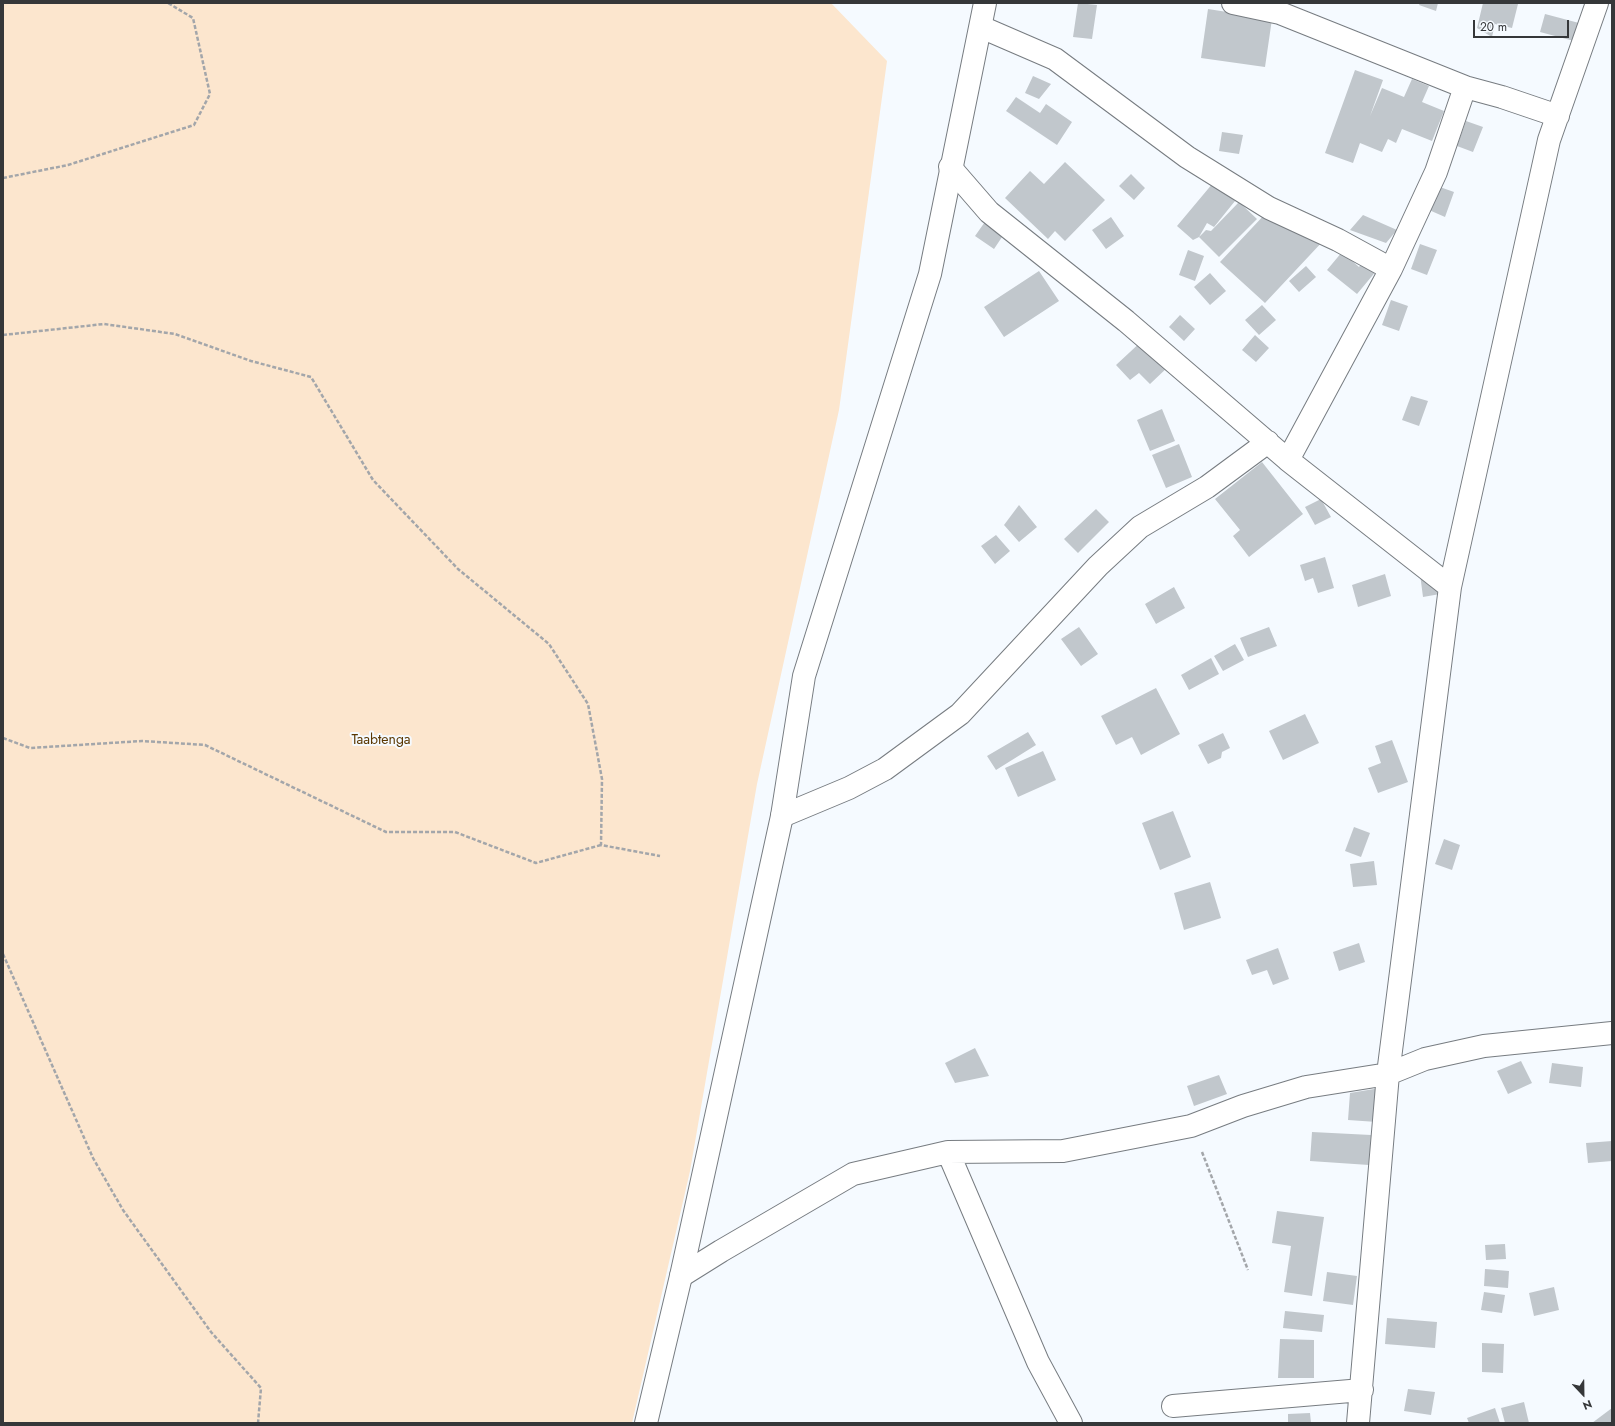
<!DOCTYPE html>
<style>
body{margin:0}
#map{position:relative;width:1615px;height:1426px;overflow:hidden;background:#f5faff;font-family:Jost,sans-serif}
canvas{display:block}
.frame{position:absolute;inset:0;border:4px solid #353739;pointer-events:none}
.north{position:absolute;left:1563px;top:1374px;width:40px;height:40px;-webkit-text-stroke:3px #f5faff;paint-order:stroke;rotate:158deg;font-size:11px;font-weight:700;line-height:16px;text-align:center;color:#353739}
.north::after{content:'';display:block;margin:auto;width:14px;height:18px;background:#353739;clip-path:polygon(50% 0,100% 100%,50% 72%,0 100%)}
.scale{position:absolute;left:1473px;top:20px;width:96px;height:18px;box-sizing:border-box;border:2px solid #353739;border-top:0;padding-left:5px;font-size:12px;line-height:14px;white-space:nowrap;color:#353739;-webkit-text-stroke:3px #f5faff;paint-order:stroke}
</style>
<div id="map">
<canvas width="1615" height="1426"></canvas>
<div class="frame"></div>
<div class="north">N</div>
<div class="scale">20 m</div>
</div>
<script>
const g = document.querySelector('canvas').getContext('2d');
g.lineJoin = 'round';
function paint(path, color) {
  g.fillStyle = color;
  g.fill(path, 'evenodd');
}
function strokePath(path, color, width, dash) {
  g.strokeStyle = color;
  g.lineWidth = width;
  g.lineCap = dash ? 'butt' : 'round';
  g.setLineDash(dash || []);
  g.stroke(path);
}
function label(font, color, halo, rows, align = 'center') {
  g.font = font + ' Jost,sans-serif';
  g.lineWidth = 4;
  g.setLineDash([]);
  g.textBaseline = 'middle';
  g.strokeStyle = halo;
  g.fillStyle = color;
  for (const [text, x, y, turn = 0] of rows) {
    g.save();
    g.translate(x, y);
    g.rotate((+turn || 0) * Math.PI / 180);
    g.textAlign = isNaN(turn) ? turn : align;
    if (halo) g.strokeText(text, 0, 0);
    g.fillText(text, 0, 0);
    g.restore();
  }
}
paint(new Path2D(`
 M 3,3 L 831,3 L 887,61 L 839,410 L 757,784 L 690,1171 L 632,1423 L 3,1423 Z`), '#fce6ce');
paint(new Path2D(`
 M 1078,3 L 1097,5 L 1092,39 L 1073,37 Z
 M 1420,3 L 1438,3 L 1436,11 L 1419,5 Z
 M 1483,3 L 1518,4 L 1512,28 L 1495,24 L 1492,37 L 1477,28 Z
 M 1208,9 L 1272,19 L 1265,67 L 1201,58 Z
 M 1545,14 L 1579,23 L 1574,41 L 1540,32 Z
 M 1355,70 L 1383,80 L 1370,116 L 1382,88 L 1404,97 L 1412,79 L 1429,86 L 1422,102 L 1444,111 L 1432,141 L 1402,129 L 1396,143 L 1388,139 L 1382,152 L 1360,143 L 1353,163 L 1325,153 Z
 M 1033,76 L 1051,84 L 1039,99 L 1025,93 Z
 M 1016,97 L 1040,113 L 1046,104 L 1072,122 L 1057,145 L 1006,111 Z
 M 1466,121 L 1483,127 L 1473,152 L 1457,146 Z
 M 1222,132 L 1243,135 L 1239,154 L 1219,151 Z
 M 1065,162 L 1105,200 L 1065,241 L 1055,231 L 1048,239 L 1005,198 L 1030,171 L 1044,184 Z
 M 1131,174 L 1145,188 L 1134,200 L 1119,186 Z
 M 1213,183 L 1235,201 L 1214,227 L 1207,223 L 1199,237 L 1206,230 L 1211,231 L 1239,202 L 1257,219 L 1219,257 L 1199,237 L 1193,240 L 1177,226 Z
 M 1437,186 L 1454,192 L 1445,217 L 1429,210 Z
 M 1267,212 L 1324,240 L 1265,303 L 1220,262 Z
 M 1363,215 L 1397,230 L 1386,243 L 1350,230 Z
 M 1111,217 L 1124,236 L 1106,249 L 1092,230 Z
 M 987,219 L 1006,231 L 994,249 L 975,236 Z
 M 1420,244 L 1437,250 L 1427,275 L 1411,269 Z
 M 1188,250 L 1204,256 L 1195,281 L 1179,275 Z
 M 1342,252 L 1359,267 L 1364,260 L 1377,270 L 1357,294 L 1327,270 Z
 M 1306,266 L 1316,277 L 1299,292 L 1289,281 Z
 M 1039,271 L 1059,301 L 1004,337 L 984,307 Z
 M 1210,273 L 1226,291 L 1210,305 L 1194,287 Z
 M 1391,300 L 1408,306 L 1399,331 L 1382,325 Z
 M 1262,305 L 1276,320 L 1259,335 L 1245,320 Z
 M 1180,315 L 1195,329 L 1184,341 L 1169,327 Z
 M 1255,335 L 1269,348 L 1256,362 L 1242,350 Z
 M 1144,339 L 1169,366 L 1150,384 L 1139,373 L 1130,380 L 1116,365 Z
 M 1411,396 L 1428,401 L 1419,426 L 1402,420 Z
 M 1162,409 L 1175,441 L 1150,451 L 1137,420 Z
 M 1179,444 L 1192,477 L 1166,488 L 1152,455 Z
 M 1262,462 L 1303,514 L 1249,557 L 1233,536 L 1240,530 L 1215,499 Z
 M 1321,499 L 1331,517 L 1315,525 L 1305,507 Z
 M 1019,505 L 1037,527 L 1019,542 L 1004,525 Z
 M 1096,509 L 1109,522 L 1078,553 L 1064,539 Z
 M 996,535 L 1010,551 L 995,564 L 981,546 Z
 M 1325,557 L 1334,588 L 1318,593 L 1313,578 L 1305,581 L 1300,565 Z
 M 1385,574 L 1391,596 L 1358,607 L 1352,585 Z
 M 1420,574 L 1438,577 L 1440,594 L 1423,597 Z
 M 1174,587 L 1185,608 L 1156,624 L 1145,604 Z
 M 1079,627 L 1098,654 L 1081,666 L 1061,639 Z
 M 1269,627 L 1277,646 L 1248,657 L 1240,638 Z
 M 1235,644 L 1244,660 L 1223,671 L 1214,656 Z
 M 1211,658 L 1219,674 L 1189,690 L 1181,675 Z
 M 1156,688 L 1180,734 L 1141,755 L 1132,737 L 1116,745 L 1101,716 Z
 M 1305,714 L 1319,743 L 1283,760 L 1269,731 Z
 M 1028,732 L 1036,745 L 996,770 L 987,756 Z
 M 1223,733 L 1230,748 L 1222,752 L 1221,758 L 1208,764 L 1198,745 Z
 M 1392,740 L 1408,782 L 1378,793 L 1368,768 L 1381,763 L 1375,746 Z
 M 1043,751 L 1056,780 L 1018,797 L 1005,768 Z
 M 1173,811 L 1191,857 L 1160,870 L 1142,823 Z
 M 1354,827 L 1370,833 L 1361,857 L 1345,851 Z
 M 1444,839 L 1460,845 L 1452,870 L 1435,864 Z
 M 1374,861 L 1377,885 L 1353,887 L 1350,864 Z
 M 1210,882 L 1221,918 L 1184,930 L 1174,893 Z
 M 1359,943 L 1365,962 L 1339,971 L 1333,952 Z
 M 1278,948 L 1289,979 L 1273,985 L 1267,970 L 1252,975 L 1246,960 Z
 M 975,1048 L 989,1076 L 955,1083 L 945,1063 Z
 M 1521,1061 L 1532,1083 L 1508,1094 L 1497,1071 Z
 M 1552,1063 L 1583,1067 L 1581,1087 L 1549,1083 Z
 M 1219,1075 L 1227,1094 L 1194,1106 L 1187,1086 Z
 M 1380,1088 L 1377,1122 L 1348,1120 L 1350,1093 Z
 M 1312,1132 L 1371,1135 L 1369,1165 L 1310,1161 Z
 M 1612,1141 L 1612,1161 L 1588,1163 L 1586,1143 Z
 M 1277,1211 L 1324,1217 L 1312,1296 L 1284,1292 L 1291,1246 L 1272,1243 Z
 M 1505,1244 L 1506,1259 L 1486,1260 L 1485,1245 Z
 M 1485,1269 L 1509,1271 L 1508,1288 L 1484,1286 Z
 M 1327,1272 L 1357,1276 L 1353,1305 L 1323,1301 Z
 M 1554,1287 L 1559,1310 L 1534,1316 L 1529,1293 Z
 M 1484,1292 L 1505,1295 L 1502,1313 L 1481,1310 Z
 M 1285,1311 L 1324,1315 L 1322,1332 L 1283,1328 Z
 M 1387,1318 L 1437,1322 L 1435,1348 L 1385,1344 Z
 M 1280,1339 L 1314,1340 L 1314,1378 L 1278,1378 Z
 M 1482,1343 L 1504,1344 L 1503,1373 L 1482,1372 Z
 M 1408,1389 L 1435,1392 L 1431,1415 L 1404,1411 Z
 M 1524,1402 L 1529,1423 L 1505,1423 L 1501,1408 Z
 M 1495,1408 L 1500,1423 L 1469,1423 L 1467,1418 Z
 M 1612,1408 L 1612,1423 L 1592,1423 Z
 M 1310,1413 L 1311,1423 L 1288,1423 L 1288,1414 Z`), '#c1c7cc');
const street = new Path2D(`
 M 1233,3 L 1280,13 L 1465,87
 M 981,27 L 1055,59 L 1187,157 L 1269,208 L 1338,240 L 1391,269
 M 950,167 L 989,212 L 1126,321 L 1288,460 L 1450,587
 M 1288,460 L 1391,269 L 1436,172 L 1465,87 L 1502,97 L 1558,116
 M 782,816 L 849,788 L 885,769 L 960,714 L 1098,566 L 1140,527 L 1207,487 L 1268,442
 M 948,1152 L 1038,1362 L 1071,1423
 M 681,1276 L 721,1251 L 853,1174 L 948,1152 L 1063,1151 L 1191,1126 L 1243,1106 L 1306,1087 L 1388,1074 L 1425,1059 L 1484,1046 L 1612,1033
 M 1173,1406 L 1362,1390
 M 1358,1423 L 1388,1074 L 1450,587 L 1549,140 L 1597,3`);
const secondary = new Path2D(`
 M 646,1423 L 681,1276 L 782,816 L 804,676 L 930,274 L 985,3`);
strokePath(street, '#777c81', 24);
strokePath(secondary, '#777c81', 24);
strokePath(new Path2D(`
 M 3,178 L 68,165 L 194,125 L 210,94 L 193,18 L 168,3
 M 3,335 L 104,324 L 175,334 L 251,361 L 311,377 L 373,480 L 458,569 L 549,644 L 588,704 L 602,779 L 601,845 L 660,856
 M 3,738 L 30,748 L 142,741 L 205,745 L 386,832 L 455,832 L 536,863 L 601,845
 M 3,954 L 93,1158 L 123,1210 L 211,1332 L 261,1388 L 258,1423
 M 1202,1152 L 1248,1270`), '#a3a6aa', 2.5, [4, 2]);
strokePath(street, '#fff', 22);
strokePath(secondary, '#fff', 22);
label('14px', '#5a3700', '#f5faff', [
 ["Taabtenga",381,741]
]);
</script>
